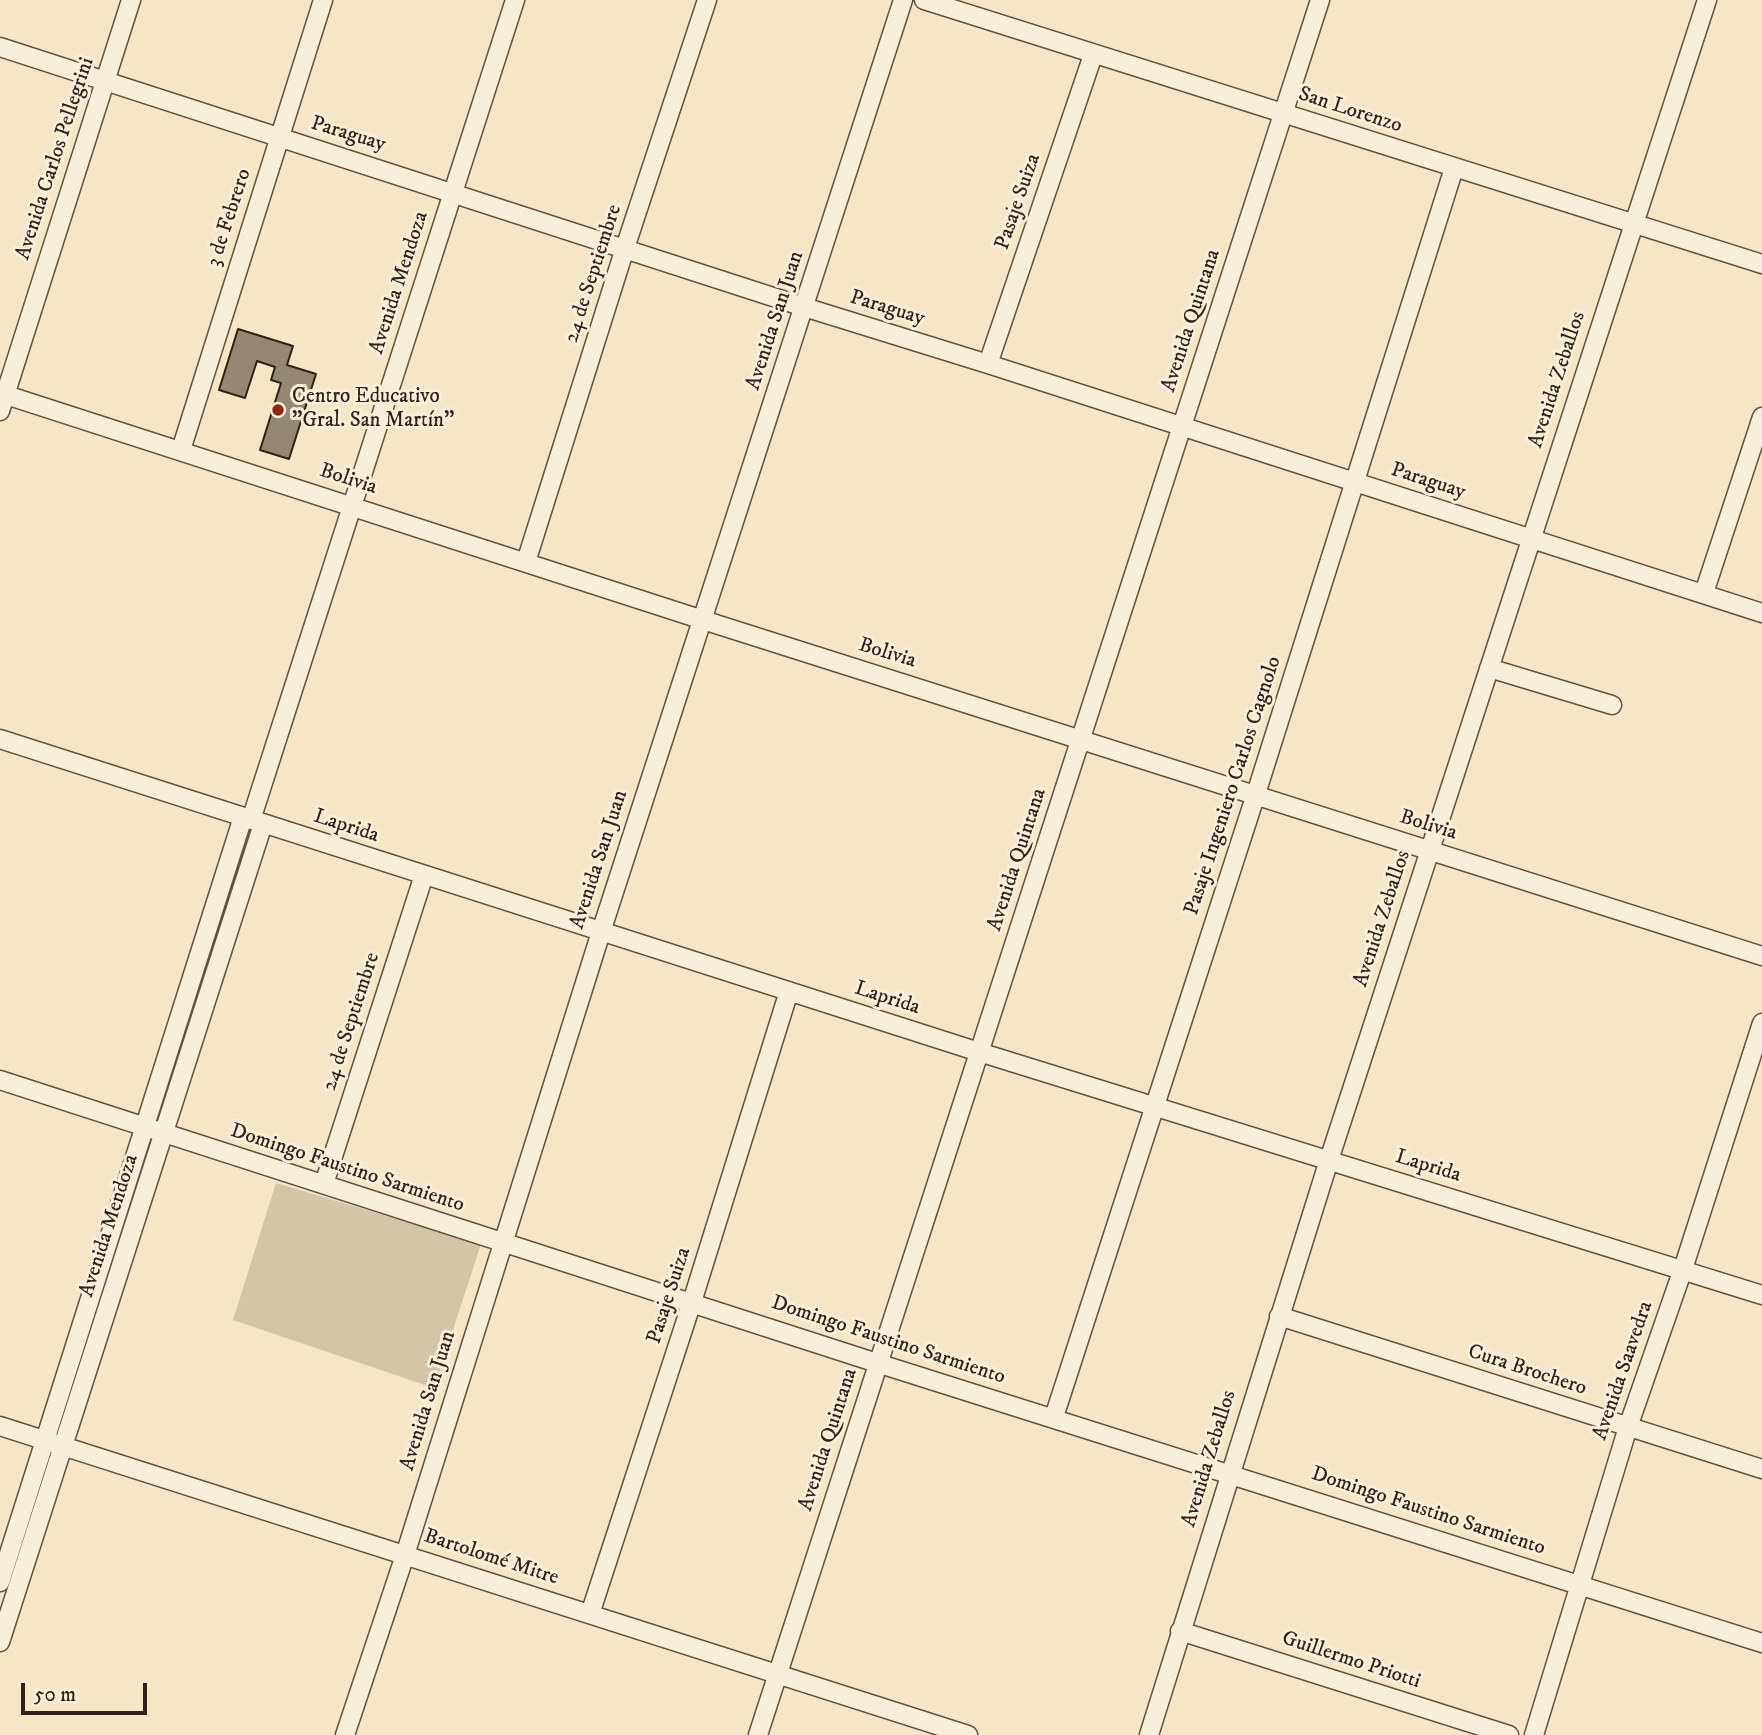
<!DOCTYPE html>
<meta charset="utf-8">
<style>
body{margin:0}
#map{position:relative;width:1762px;height:1735px;overflow:hidden;background:#f6e5c6;font-family:"IM FELL DW Pica",serif}
canvas{display:block}
.scale{position:absolute;left:21px;top:1683px;width:126px;height:32px;box-sizing:border-box;border:4px solid #2f2118;border-top:0;padding-left:9px;font-size:21px;line-height:24px;white-space:nowrap;color:#2f2118;-webkit-text-stroke:5px #f9eeda;paint-order:stroke}
</style>
<div id="map">
<canvas width="1762" height="1735"></canvas>
<div class="scale">50 m</div>
</div>
<script>
const g = document.querySelector('canvas').getContext('2d');
g.lineJoin = 'round';
function paint(path, color) {
  g.fillStyle = color;
  g.fill(path, 'evenodd');
}
function strokePath(path, color, width, dash) {
  g.strokeStyle = color;
  g.lineWidth = width;
  g.lineCap = dash ? 'butt' : 'round';
  g.setLineDash(dash || []);
  g.stroke(path);
}
function label(font, color, halo, rows, align = 'center') {
  g.font = font + ' "IM FELL DW Pica",serif';
  g.lineWidth = 6;
  g.setLineDash([]);
  g.textBaseline = 'middle';
  g.strokeStyle = halo;
  g.fillStyle = color;
  for (const [text, x, y, turn = 0] of rows) {
    g.save();
    g.translate(x, y);
    g.rotate((+turn || 0) * Math.PI / 180);
    g.textAlign = isNaN(turn) ? turn : align;
    if (halo) g.strokeText(text, 0, 0);
    g.fillText(text, 0, 0);
    g.restore();
  }
}
paint(new Path2D(`
 M 276,1183 L 481,1244 L 434,1388 L 233,1320 Z`), '#d4c4a8');
const building = new Path2D(`
 M 238,329 L 293,346 L 287,365 L 316,374 L 289,459 L 260,450 L 281,383 L 271,380 L 275,367 L 257,361 L 245,398 L 219,390 Z`);
paint(building, '#968772');
strokePath(building, '#2f2118', 2);
const minor = new Path2D(`
 M 924,0 L 1762,264
 M 0,47 L 804,307 L 988,364 L 1762,613
 M 988,364 L 1093,55
 M 0,393 L 703,620 L 1762,956
 M 0,411 L 131,0
 M 181,450 L 323,0
 M 526,562 L 625,248 L 707,0
 M 1704,593 L 1762,417
 M 1489,668 L 1612,705
 M 0,739 L 979,1052 L 1762,1295
 M 251,820 L 515,0
 M 0,1080 L 877,1363 L 1762,1643
 M 324,1184 L 424,875
 M 1279,1316 L 1762,1469
 M 1054,1417 L 1255,797 L 1454,168
 M 0,1426 L 968,1735
 M 0,1582 L 243,817
 M 590,1614 L 692,1302 L 789,991
 M 1180,1631 L 1509,1735
 M 0,1642 L 263,824
 M 345,1735 L 405,1555 L 601,932 L 903,0
 M 758,1735 L 1320,0
 M 1149,1735 L 1329,1160 L 1707,0
 M 1534,1735 L 1628,1427 L 1683,1269 L 1762,1023`);
strokePath(minor, '#615244', 21);
strokePath(minor, '#f9eeda', 18);
for (const [x, y, r, color] of [
 [278,410,7,"#8f2418"]
]) {
  const dot = new Path2D();
  dot.arc(x, y, r, 0, 2 * Math.PI);
  g.fillStyle = color;
  g.fill(dot);
  strokePath(dot, '#f9eeda', 2.5);
}
label('21px', '#2f2118', '#f9eeda', [
 ["San Lorenzo",1350,111,18],
 ["Paraguay",348,135,17],
 ["Avenida Carlos Pellegrini",56,159,-72],
 ["Pasaje Suiza",1019,202,-71],
 ["3 de Febrero",230,218,-72],
 ["24 de Septiembre",594,274,-72],
 ["Avenida Mendoza",400,283,-72],
 ["Paraguay",887,309,17],
 ["Avenida San Juan",776,321,-72],
 ["Avenida Quintana",1192,321,-72],
 ["Avenida Zeballos",1558,380,-72],
 ["Bolivia",348,480,18],
 ["Paraguay",1428,482,18],
 ["Bolivia",887,654,17],
 ["Pasaje Ingeniero Carlos Cagnolo",1234,786,-72],
 ["Bolivia",1428,826,17],
 ["Laprida",346,827,18],
 ["Avenida San Juan",600,860,-72],
 ["Avenida Quintana",1018,860,-72],
 ["Avenida Zeballos",1383,919,-72],
 ["Laprida",887,999,18],
 ["24 de Septiembre",352,1022,-72],
 ["Laprida",1428,1167,17],
 ["Domingo Faustino Sarmiento",347,1169,18],
 ["Avenida Mendoza",110,1226,-72],
 ["Pasaje Suiza",670,1296,-72],
 ["Domingo Faustino Sarmiento",888,1341,18],
 ["Cura Brochero",1527,1371,18],
 ["Avenida Saavedra",1624,1371,-71],
 ["Avenida San Juan",429,1401,-73],
 ["Avenida Quintana",829,1440,-72],
 ["Avenida Zeballos",1210,1459,-73],
 ["Domingo Faustino Sarmiento",1428,1512,18],
 ["Bartolomé Mitre",491,1558,18],
 ["Guillermo Priotti",1351,1661,18]
]);
label('21px', '#2f2118', '#f9eeda', [
 ["Centro Educativo",292,398],
 ["\"Gral. San Martín\"",292,422]
], 'left');
</script>
